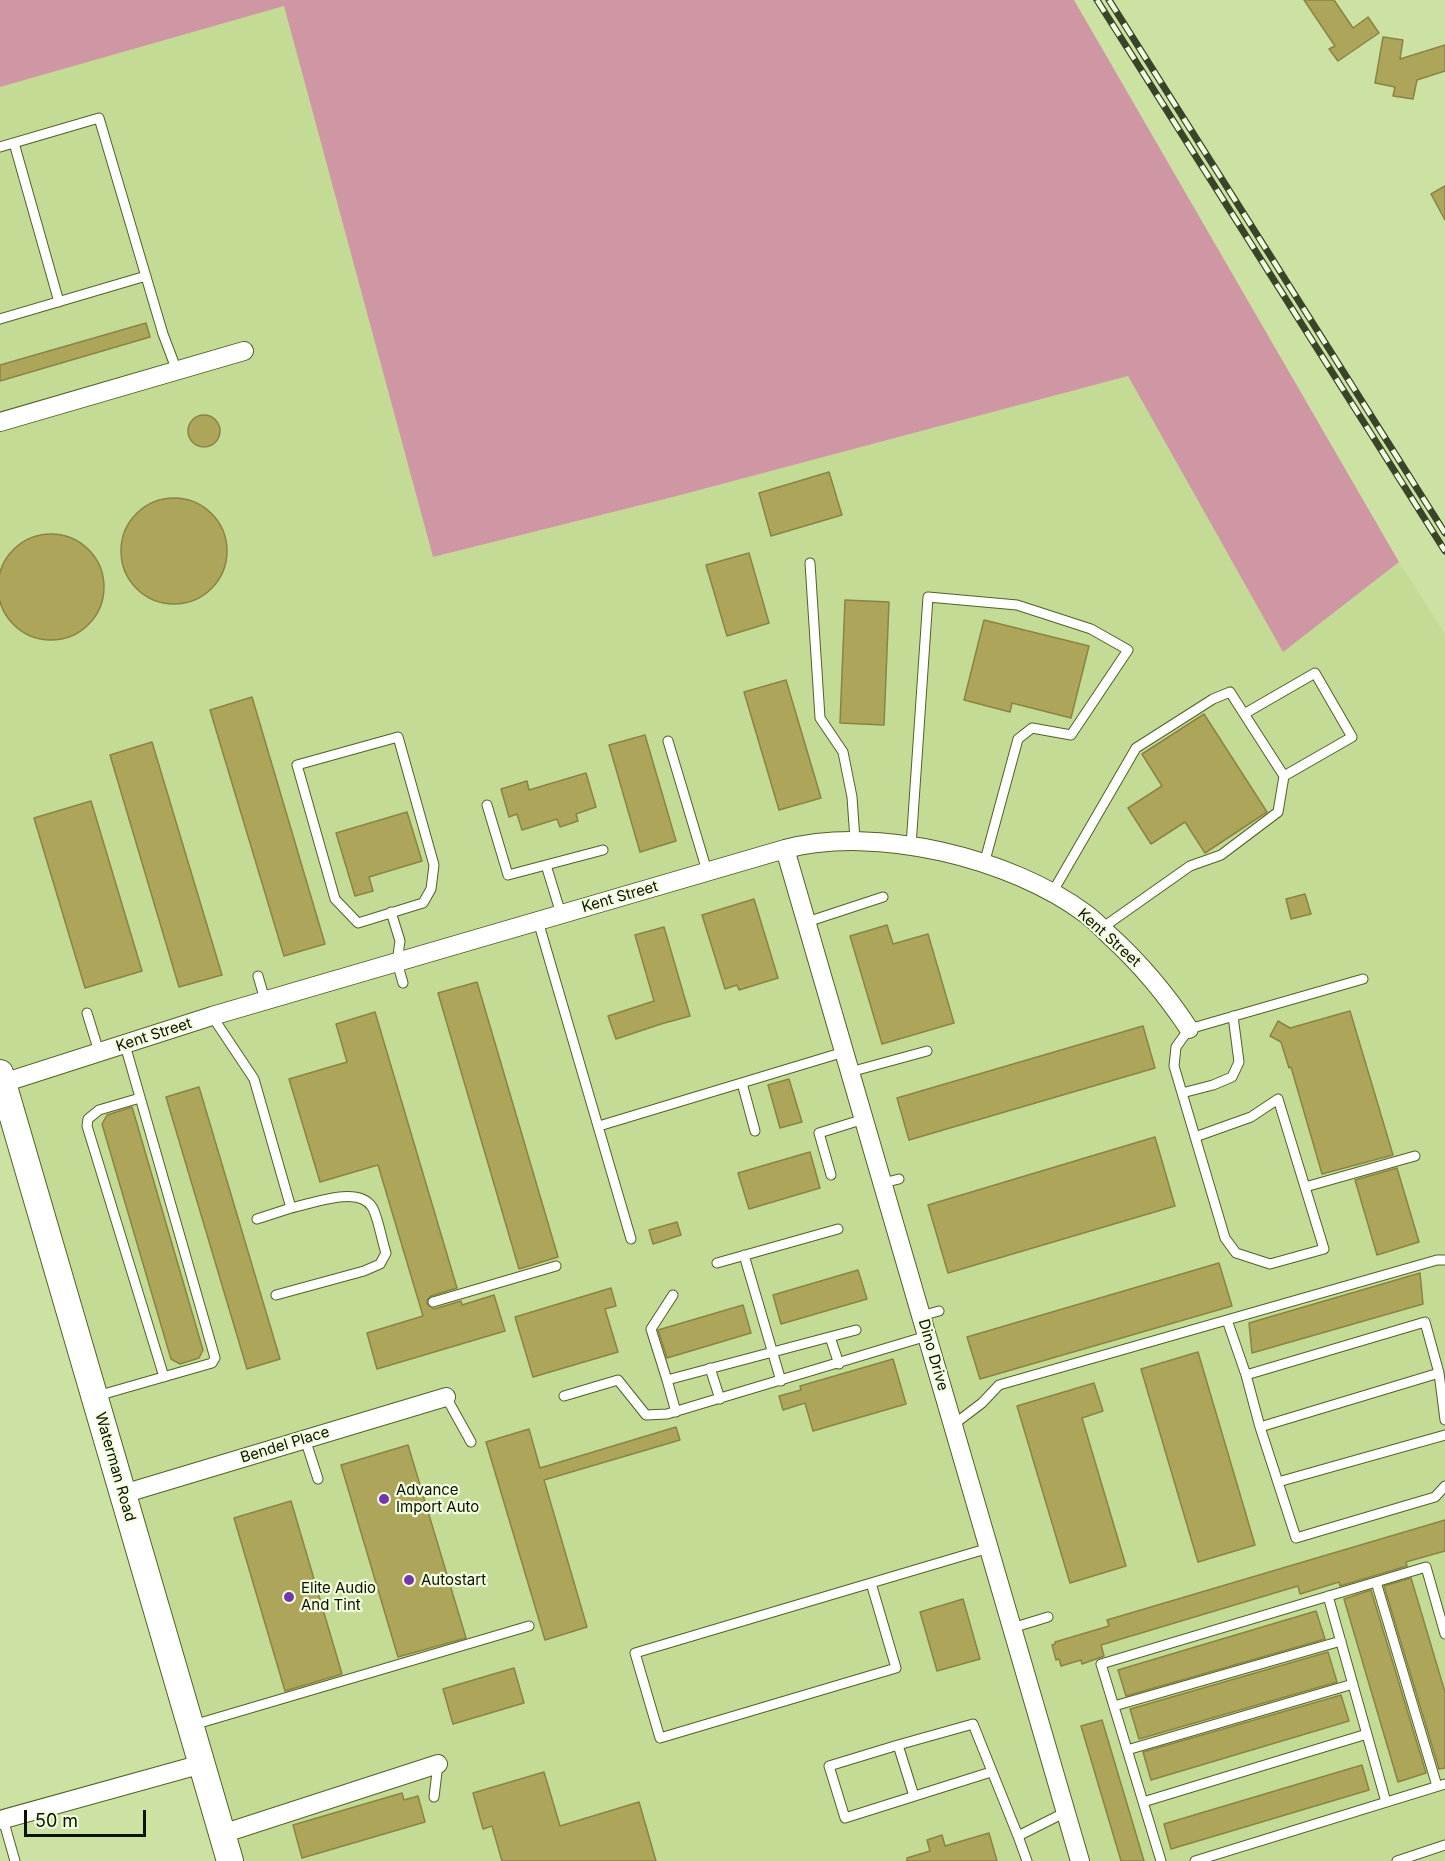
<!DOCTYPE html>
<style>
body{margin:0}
#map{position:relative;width:1445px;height:1861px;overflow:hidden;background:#cce2a3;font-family:Inter,sans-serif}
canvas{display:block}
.scale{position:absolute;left:24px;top:1810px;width:122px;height:27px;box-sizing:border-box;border:3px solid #0b1200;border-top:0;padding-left:8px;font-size:18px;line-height:21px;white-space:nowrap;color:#0b1200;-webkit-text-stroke:4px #f3fedf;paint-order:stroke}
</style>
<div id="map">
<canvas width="1445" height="1861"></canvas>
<div class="scale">50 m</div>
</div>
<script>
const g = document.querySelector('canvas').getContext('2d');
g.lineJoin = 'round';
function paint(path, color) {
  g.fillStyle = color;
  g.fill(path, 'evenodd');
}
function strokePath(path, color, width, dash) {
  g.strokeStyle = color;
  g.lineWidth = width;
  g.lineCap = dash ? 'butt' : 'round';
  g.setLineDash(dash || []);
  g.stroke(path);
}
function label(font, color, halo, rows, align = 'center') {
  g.font = font + ' Inter,sans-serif';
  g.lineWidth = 4.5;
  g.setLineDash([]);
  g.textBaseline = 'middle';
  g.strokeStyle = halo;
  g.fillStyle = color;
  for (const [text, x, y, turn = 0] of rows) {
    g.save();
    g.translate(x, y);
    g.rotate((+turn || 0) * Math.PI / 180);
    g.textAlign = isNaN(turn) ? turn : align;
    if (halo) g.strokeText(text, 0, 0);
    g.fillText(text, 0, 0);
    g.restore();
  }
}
paint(new Path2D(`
 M 284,6 L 433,557 L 673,497 L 1128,376 L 1283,651 L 1399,562 L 1445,634 L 1445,1861 L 230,1861 L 0,1073 L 0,87 Z`), '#c3db94');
paint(new Path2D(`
 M 0,0 L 1074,0 L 1399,562 L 1283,652 L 1128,376 L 673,497 L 433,557 L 284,6 L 0,87 Z`), '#cf96a3');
const building = new Path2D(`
 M 1304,0 L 1334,0 L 1353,28 L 1368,17 L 1379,33 L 1338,61 L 1329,49 L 1335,46 Z
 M 1383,37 L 1403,40 L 1400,59 L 1445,45 L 1445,71 L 1417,80 L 1413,99 L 1393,96 L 1395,87 L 1375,83 Z
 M 1445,186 L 1445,220 L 1431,194 Z
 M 146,323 L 150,337 L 0,381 L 0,365 Z
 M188 431a16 16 0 1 1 32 0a16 16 0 1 1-32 0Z
 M 829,472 L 842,515 L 771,536 L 759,493 Z
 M121 551a53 53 0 1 1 106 0a53 53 0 1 1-106 0Z
 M-2 587a53 53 0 1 1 106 0a53 53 0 1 1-106 0Z
 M 749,553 L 769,623 L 727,636 L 706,565 Z
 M 845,600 L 889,602 L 884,725 L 840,723 Z
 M 984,620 L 1089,646 L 1071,718 L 1012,703 L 1010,712 L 964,700 Z
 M 786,680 L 821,798 L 779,810 L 744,692 Z
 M 252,697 L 325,944 L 284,956 L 210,710 Z
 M 1204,714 L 1267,812 L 1205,853 L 1185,822 L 1151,844 L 1128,808 L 1162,786 L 1142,754 Z
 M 645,735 L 676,841 L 640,852 L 609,745 Z
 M 152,742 L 222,975 L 179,987 L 110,755 Z
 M 586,773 L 596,807 L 576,814 L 578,821 L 560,827 L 557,819 L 522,830 L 517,814 L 509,817 L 501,789 L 527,781 L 529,790 Z
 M 91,801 L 142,971 L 85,988 L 34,818 Z
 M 407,812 L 422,861 L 369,877 L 373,891 L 355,896 L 336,833 Z
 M 1305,894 L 1311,914 L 1291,919 L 1286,899 Z
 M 754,899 L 778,978 L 739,990 L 737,985 L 725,989 L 702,915 Z
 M 887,925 L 893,944 L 928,934 L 954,1023 L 882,1044 L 850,936 Z
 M 664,927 L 690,1016 L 661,1024 L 616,1039 L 608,1016 L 654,1001 L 635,935 Z
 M 477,982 L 558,1257 L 519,1269 L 438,993 Z
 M 1350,1011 L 1393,1155 L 1322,1174 L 1291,1067 L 1289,1068 L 1281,1042 L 1270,1036 L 1278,1021 L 1290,1028 Z
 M 375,1012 L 457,1288 L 431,1296 L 427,1300 L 427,1304 L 434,1309 L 461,1301 L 462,1305 L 494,1295 L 505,1331 L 377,1369 L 367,1333 L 423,1316 L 378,1165 L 320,1182 L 289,1079 L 347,1062 L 336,1024 Z
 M 1143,1026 L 1155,1068 L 909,1140 L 897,1098 Z
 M 789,1079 L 802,1122 L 780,1128 L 768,1085 Z
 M 199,1087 L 280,1359 L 247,1369 L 166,1097 Z
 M 132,1107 L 203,1350 L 199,1358 L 180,1364 L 171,1359 L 102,1124 L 107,1115 Z
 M 1155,1137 L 1175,1206 L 948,1273 L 928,1205 Z
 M 810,1152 L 820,1188 L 749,1209 L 738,1173 Z
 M 1397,1168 L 1419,1242 L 1377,1255 L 1355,1180 Z
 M 677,1222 L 681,1235 L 653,1244 L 649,1230 Z
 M 1219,1263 L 1232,1306 L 980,1379 L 967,1337 Z
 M 858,1270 L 867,1299 L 781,1324 L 773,1295 Z
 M 1420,1273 L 1423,1304 L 1252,1353 L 1249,1323 Z
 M 611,1288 L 616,1306 L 605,1309 L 618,1352 L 533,1377 L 515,1317 Z
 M 743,1305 L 751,1333 L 667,1358 L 658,1330 Z
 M 1198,1352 L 1255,1545 L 1198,1562 L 1141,1369 Z
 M 893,1359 L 906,1404 L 813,1431 L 805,1403 L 783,1410 L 779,1396 L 801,1390 L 800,1386 Z
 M 1094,1383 L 1103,1411 L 1082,1418 L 1126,1566 L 1070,1583 L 1017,1406 Z
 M 676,1427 L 680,1440 L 544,1480 L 587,1627 L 545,1640 L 486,1442 L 529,1429 L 540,1468 Z
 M 408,1445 L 466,1638 L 398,1657 L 341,1465 Z
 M 291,1501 L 342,1674 L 285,1691 L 234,1518 Z
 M 1445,1520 L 1445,1551 L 1406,1562 L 1407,1566 L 1340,1586 L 1339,1582 L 1300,1594 L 1298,1586 L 1101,1645 L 1104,1656 L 1082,1664 L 1081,1660 L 1061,1666 L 1059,1659 L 1056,1660 L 1052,1645 L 1055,1644 L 1055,1642 L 1109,1626 L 1107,1620 Z
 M 1411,1578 L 1445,1692 L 1445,1768 L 1439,1769 L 1384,1586 Z
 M 1371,1590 L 1426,1773 L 1398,1782 L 1344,1599 Z
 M 963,1599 L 980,1659 L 937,1671 L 920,1612 Z
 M 1316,1611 L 1325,1639 L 1126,1696 L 1118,1670 Z
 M 1328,1652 L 1337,1682 L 1139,1739 L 1130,1709 Z
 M 514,1668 L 524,1703 L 453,1724 L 443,1689 Z
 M 1341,1695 L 1349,1721 L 1151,1780 L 1143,1752 Z
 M 1102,1720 L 1144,1861 L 1121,1861 L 1081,1726 Z
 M 1362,1765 L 1369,1790 L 1171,1849 L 1164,1824 Z
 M 544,1772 L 560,1826 L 639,1802 L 656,1861 L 502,1861 L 492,1826 L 483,1829 L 473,1793 Z
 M 402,1793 L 404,1800 L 418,1796 L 425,1822 L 302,1858 L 293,1825 Z
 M 989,1833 L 997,1861 L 907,1861 L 907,1858 L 930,1851 L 927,1840 L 942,1835 L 945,1846 Z`);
paint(building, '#ada55a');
strokePath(building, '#8a8443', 1.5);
const service = new Path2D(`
 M 14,143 L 59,302
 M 0,147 L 99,118 L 163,334 L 177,371
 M 0,319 L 146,276
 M 810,563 L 820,718 L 843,752 L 852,797 L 855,840
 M 1244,714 L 1315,673 L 1352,737 L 1284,776
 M 398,737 L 434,865 L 431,889 L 423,903 L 358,923 L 335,899 L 297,765 Z
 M 668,741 L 707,871
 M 487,805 L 508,875 L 603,850
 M 911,846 L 928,597 L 1017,605 L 1091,629 L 1128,650 L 1071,735 L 1032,728 L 1018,739 L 984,864
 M 546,865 L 561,914
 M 1052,893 L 1136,748 L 1213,699 L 1230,692 L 1284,776 L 1278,812 L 1221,855 L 1190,866 L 1102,928
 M 391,912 L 400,941 L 397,962 L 403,983
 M 538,921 L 631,1239
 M 807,922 L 883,897
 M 258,976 L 265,1000
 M 87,1013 L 99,1052
 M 212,1016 L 254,1079 L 291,1208 C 311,1204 358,1185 372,1207 C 378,1216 382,1242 386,1253 L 380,1264 L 364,1271 L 276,1295
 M 850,1072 L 927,1051
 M 742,1083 L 755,1131
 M 1182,1093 L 1213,1085 L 1232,1077 L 1239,1062 L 1233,1016
 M 140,1098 L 99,1110 L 88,1119 L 87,1126 L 164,1377
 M 599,1126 L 844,1052
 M 1195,1137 L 1251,1117 L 1278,1099 L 1324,1249 L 1270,1264 L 1236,1253 L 1225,1238 L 1174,1066 L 1176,1047 L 1189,1029 L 1363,979
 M 831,1175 L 819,1133 L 864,1119
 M 883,1183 L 899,1179
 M 1305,1187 L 1415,1156
 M 257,1219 L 291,1208
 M 744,1255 L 781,1381
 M 717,1263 L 838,1229
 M 433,1302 L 556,1266
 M 921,1316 L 939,1311
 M 1227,1320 L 1246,1375 L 1260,1427 L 1296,1538 L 1435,1497 L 1445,1486
 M 830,1337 L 839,1364
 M 710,1368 L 720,1399
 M 1246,1375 L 1425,1322 L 1439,1373 L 1445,1420
 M 667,1380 L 651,1329 L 673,1295
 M 97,1396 L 212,1363 L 215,1358 L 125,1045
 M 564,1396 L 618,1380 L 646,1415 L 667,1414 L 927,1336
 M 446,1397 L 471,1442
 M 676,1412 L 667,1380 L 856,1330
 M 953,1425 L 982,1403 L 999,1385 L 1437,1260 L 1445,1260
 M 1260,1427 L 1439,1373
 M 305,1439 L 318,1479
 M 1278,1482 L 1445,1435
 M 1376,1582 L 1437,1786
 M 871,1583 L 896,1668 L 660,1738 L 635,1653 L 989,1548
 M 1328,1596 L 1386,1802
 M 1012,1628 L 1048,1617
 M 1114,1706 L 1341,1641
 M 193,1725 L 529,1626
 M 898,1745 L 914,1796
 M 1127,1750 L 1353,1684
 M 991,1772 L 845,1818 L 829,1766 L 898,1745 L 973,1724 L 1018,1836
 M 434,1797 L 438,1764
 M 1143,1802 L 1367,1734
 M 3,1819 L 15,1861
 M 1027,1861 L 1018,1836 L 1066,1812
 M 1161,1861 L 1101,1664 L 1426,1567 L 1445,1634
 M 1195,1861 L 1445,1784
 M 1397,1861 L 1445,1845`);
const minor = new Path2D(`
 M 0,422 L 244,351
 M 785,849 L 1080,1861
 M 0,1084 L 212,1016 L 785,849 C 876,825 1011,858 1086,914 C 1094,920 1102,928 1109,935 C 1141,964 1166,994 1189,1029
 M 123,1494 L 446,1397
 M 0,1820 L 202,1764
 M 222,1834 L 438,1764`);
const secondary = new Path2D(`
 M 0,1073 L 230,1861`);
strokePath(service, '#506227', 11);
strokePath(minor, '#506227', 20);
strokePath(secondary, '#506227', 28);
strokePath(service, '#fff', 9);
strokePath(minor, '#fff', 18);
strokePath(secondary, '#fff', 26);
const rail = new Path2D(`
 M 1097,0 L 1445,551
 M 1109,0 L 1445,533`);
strokePath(rail, '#3a4428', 7);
strokePath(rail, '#f3fedf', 4.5, [14]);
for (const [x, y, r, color] of [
 [384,1499,6,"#7437ad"],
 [409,1580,6,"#7437ad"],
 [289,1597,6,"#7437ad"]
]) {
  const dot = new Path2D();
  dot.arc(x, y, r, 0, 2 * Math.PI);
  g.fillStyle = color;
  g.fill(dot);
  strokePath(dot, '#f3fedf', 2);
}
label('15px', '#0b1200', '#f3fedf', [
 ["Kent Street",620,897,-16],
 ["Kent Street",1109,938,42],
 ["Kent Street",154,1035,-18],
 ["Dino Drive",933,1355,74],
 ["Bendel Place",285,1445,-17],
 ["Waterman Road",115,1467,74]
]);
label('15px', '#0b1200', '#f3fedf', [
 ["Advance",396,1490],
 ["Import Auto",396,1507],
 ["Autostart",421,1580],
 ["Elite Audio",301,1588],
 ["And Tint",301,1605]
], 'left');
</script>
